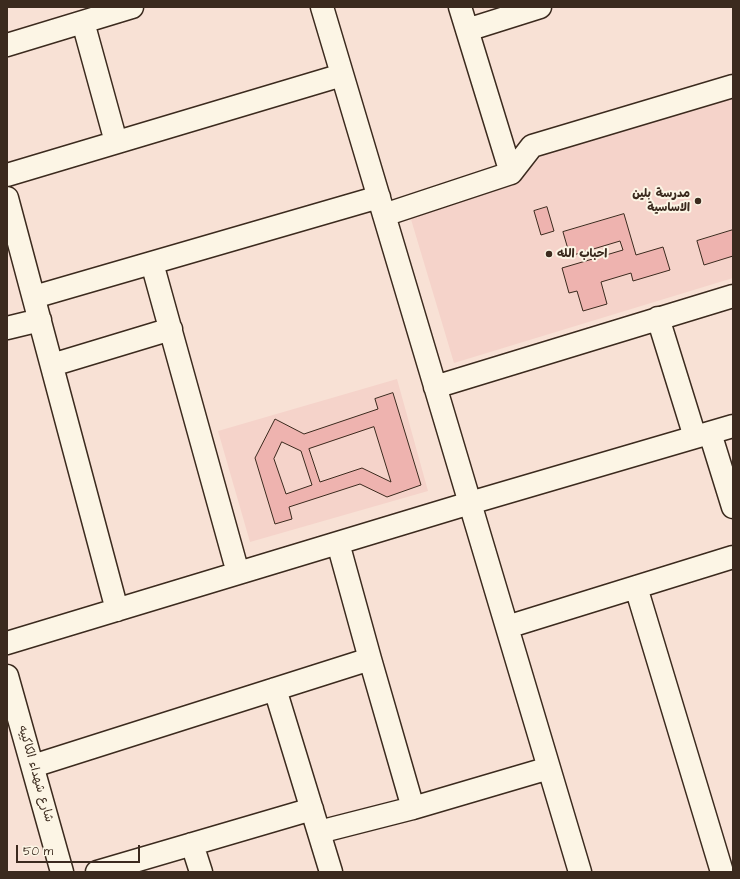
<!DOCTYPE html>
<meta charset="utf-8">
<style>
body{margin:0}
#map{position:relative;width:740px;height:879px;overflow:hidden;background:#f8e1d5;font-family:"Architects Daughter",sans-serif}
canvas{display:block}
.frame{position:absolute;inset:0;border:8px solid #3b2a1e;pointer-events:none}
.scale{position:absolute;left:16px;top:845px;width:124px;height:18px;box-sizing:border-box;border:2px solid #3b2a1e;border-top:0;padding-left:5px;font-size:12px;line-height:14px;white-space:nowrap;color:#3b2a1e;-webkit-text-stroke:3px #fcf5e5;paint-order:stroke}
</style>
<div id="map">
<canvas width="740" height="879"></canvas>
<div class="frame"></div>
<div class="scale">50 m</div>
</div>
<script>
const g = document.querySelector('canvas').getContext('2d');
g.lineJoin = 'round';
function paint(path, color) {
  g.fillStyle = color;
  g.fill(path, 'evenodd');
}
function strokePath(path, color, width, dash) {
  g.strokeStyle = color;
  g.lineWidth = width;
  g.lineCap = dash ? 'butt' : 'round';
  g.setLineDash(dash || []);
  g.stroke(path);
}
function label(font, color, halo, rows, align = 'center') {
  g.font = font + ' "Architects Daughter","Playpen Sans Arabic",sans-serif';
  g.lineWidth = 4;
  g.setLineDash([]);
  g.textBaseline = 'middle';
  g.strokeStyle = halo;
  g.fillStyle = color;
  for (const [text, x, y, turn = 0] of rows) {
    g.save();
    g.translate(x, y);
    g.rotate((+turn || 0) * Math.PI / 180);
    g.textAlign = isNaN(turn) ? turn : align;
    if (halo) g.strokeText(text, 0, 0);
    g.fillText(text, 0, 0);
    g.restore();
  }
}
paint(new Path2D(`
 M 733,96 L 733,278 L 454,363 L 410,216 L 515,183 L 546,152 Z
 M 397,379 L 428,491 L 250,542 L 218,431 Z`), '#f5d3ca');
const building = new Path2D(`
 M 547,207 L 554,231 L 541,235 L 534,211 Z
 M 624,214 L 636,255 L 663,247 L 670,270 L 633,281 L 631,273 L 601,282 L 607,304 L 583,311 L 577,291 L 569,293 L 562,268 L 623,250 L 620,241 L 570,256 L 563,232 Z
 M 733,230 L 733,256 L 704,265 L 697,241 Z
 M 393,393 L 421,485 L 387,497 L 360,484 L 289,507 L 292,519 L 275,524 L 255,458 L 275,419 L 304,434 L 378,409 L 375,399 ZM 374,427 L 391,482 L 362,468 L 320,482 L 309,449 ZM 282,442 L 301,451 L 312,485 L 286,494 L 274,459 Z`);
paint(building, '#eeb3af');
strokePath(building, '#3b2a1e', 1);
const minor = new Path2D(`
 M 322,7 L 580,872
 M 460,7 L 511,173
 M 83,22 L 116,142
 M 467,30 L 540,7
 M 7,45 L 132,7
 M 7,175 L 342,75
 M 7,198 L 117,610
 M 384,215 L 511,173 L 532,146 L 733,86
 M 152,263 L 238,573
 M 34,297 L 379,197
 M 658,318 L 695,437
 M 7,328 L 40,320
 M 52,365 L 171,329
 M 435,387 L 733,296
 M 710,433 L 733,507
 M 338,543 L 370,659 L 413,808
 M 636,587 L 722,872
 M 507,627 L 733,557
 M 7,643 L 470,503 L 733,426
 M 275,689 L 331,872
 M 33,766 L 370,659
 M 319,832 L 413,808 L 549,768
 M 192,844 L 201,872
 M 97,872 L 312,809`);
const major = new Path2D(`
 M 7,676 L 62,872`);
strokePath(minor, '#3b2a1e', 25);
strokePath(major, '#3b2a1e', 25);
strokePath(minor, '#fcf5e5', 22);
strokePath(major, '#fcf5e5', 22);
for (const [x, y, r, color] of [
 [698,201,4,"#3b2a1e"],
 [549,254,4,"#3b2a1e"]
]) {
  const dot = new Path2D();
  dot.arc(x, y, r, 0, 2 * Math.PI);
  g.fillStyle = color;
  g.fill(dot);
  strokePath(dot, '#fcf5e5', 1.5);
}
label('bold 12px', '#3b2a1e', '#fcf5e5', [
 ["مدرسة بلين",690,194],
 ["الاساسية",690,208],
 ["احباب الله",557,254,"left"]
], 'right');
label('12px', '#3b2a1e', '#fcf5e5', [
 ["شارع شهداء الكاكييه",35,774,74]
]);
</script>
